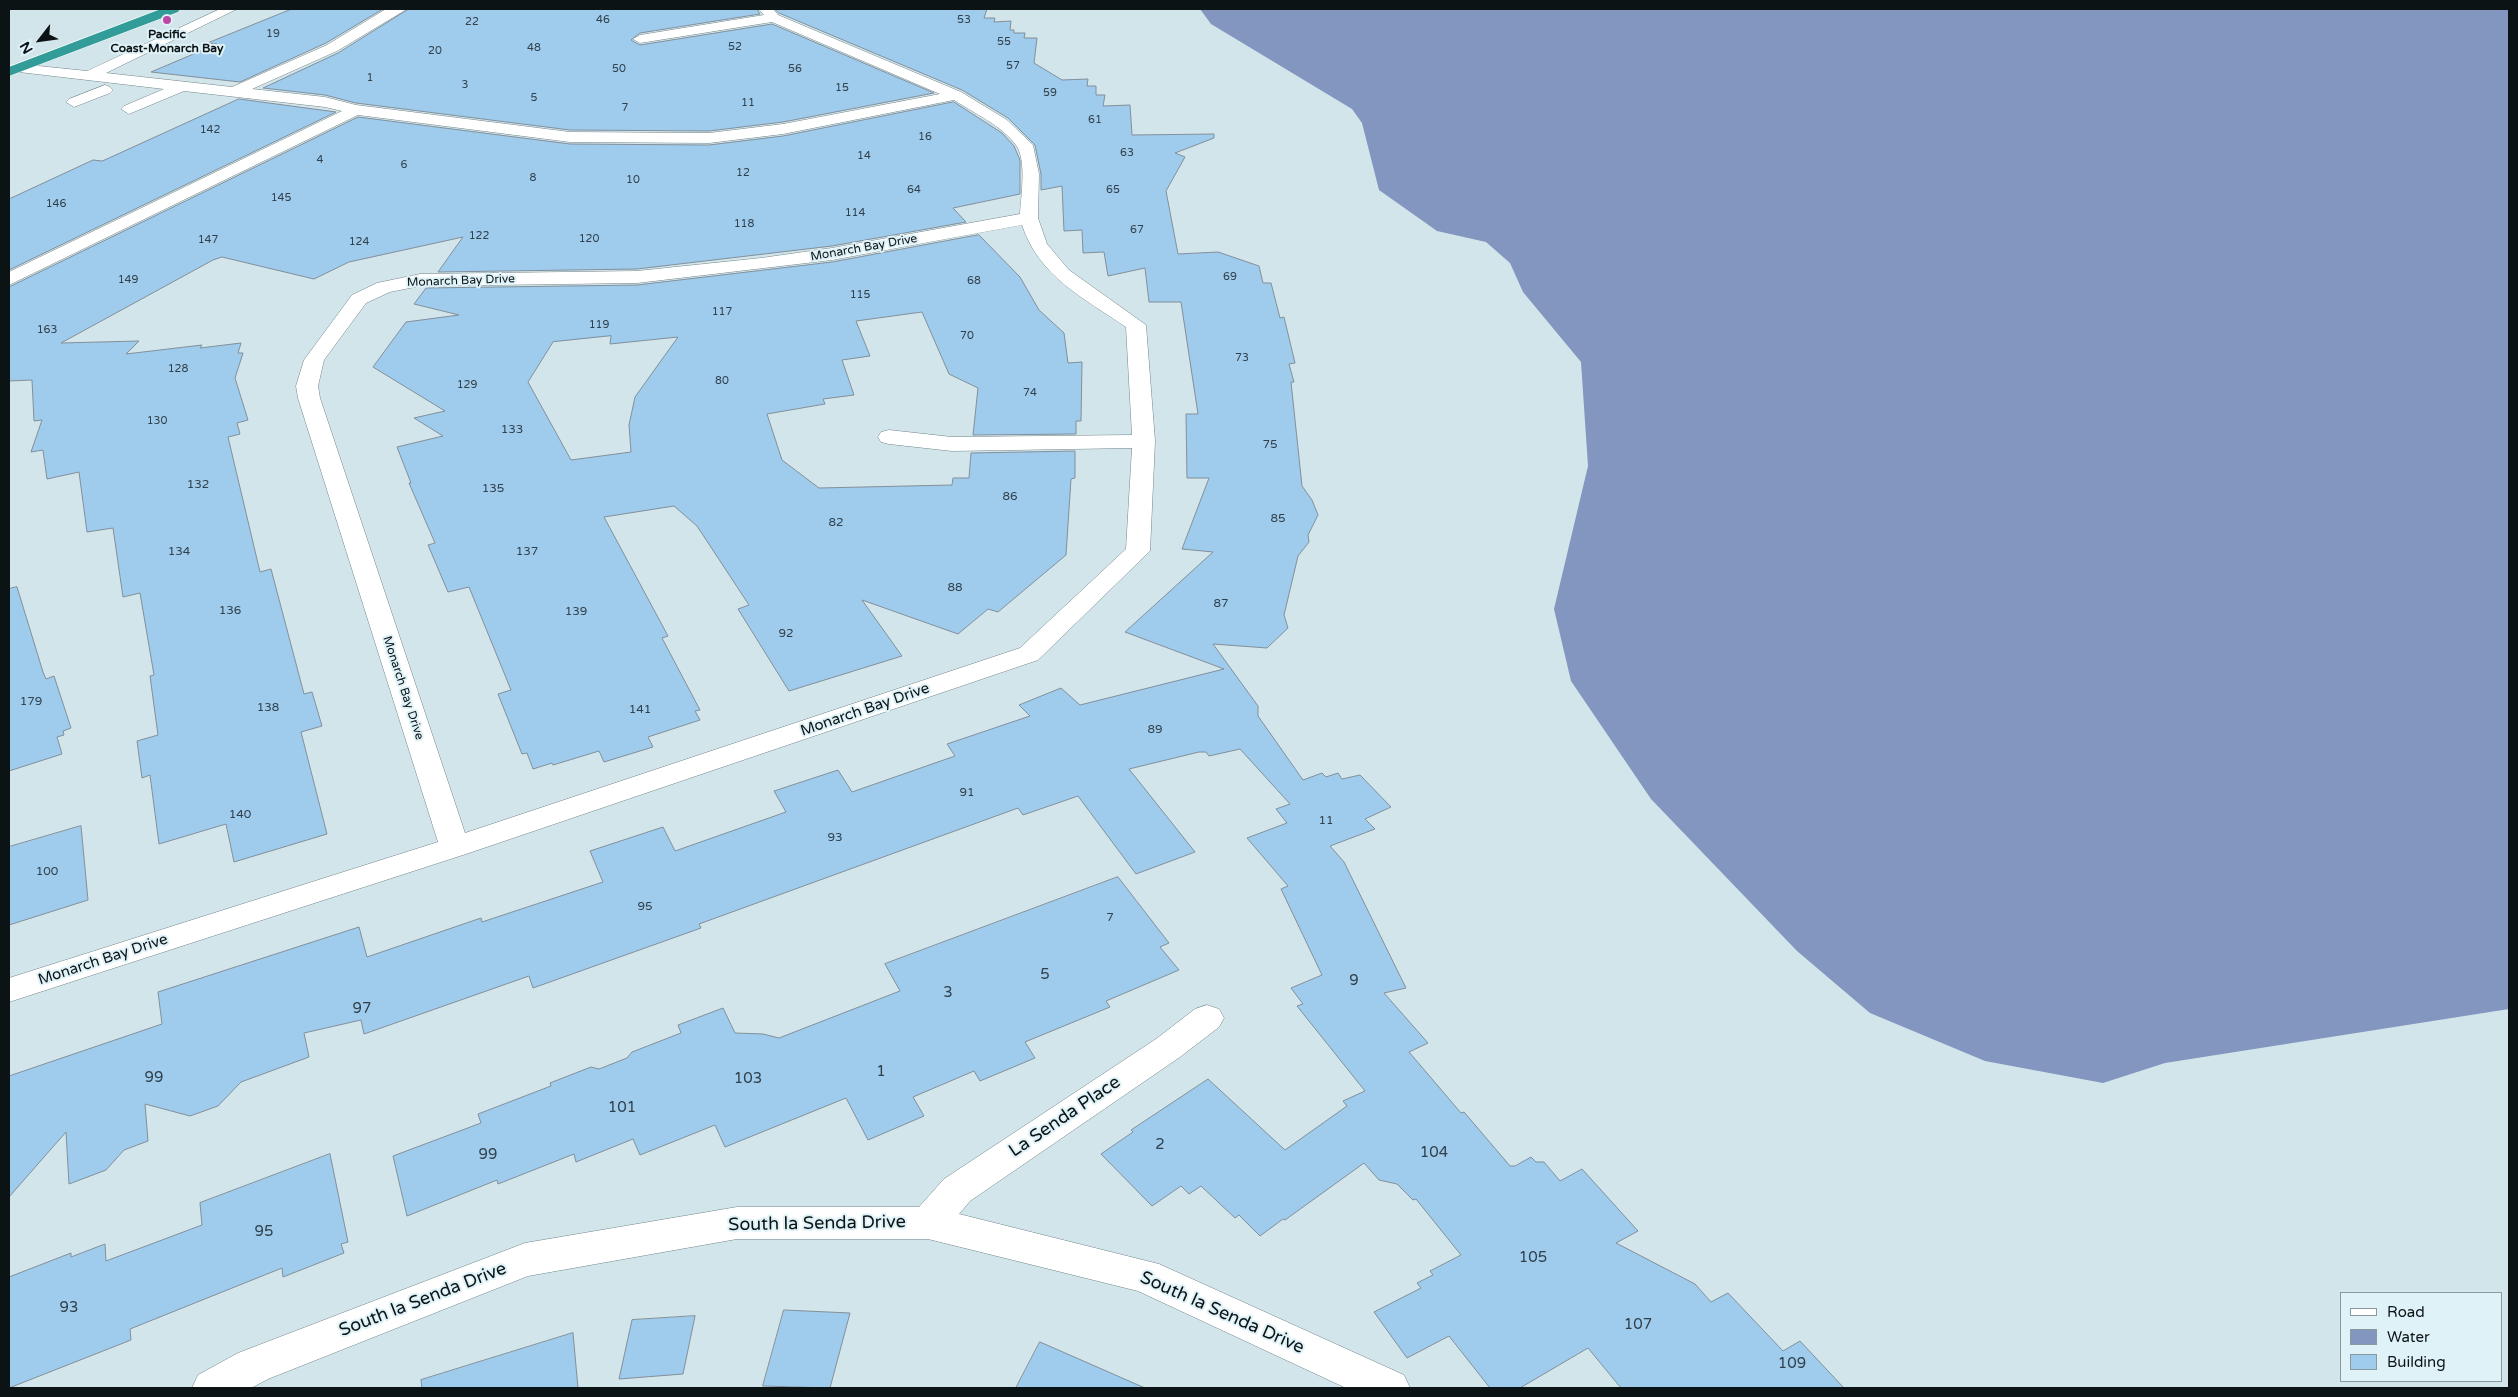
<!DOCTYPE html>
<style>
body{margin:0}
#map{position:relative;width:2518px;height:1397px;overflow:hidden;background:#d1e5ea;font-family:"Varela Round",sans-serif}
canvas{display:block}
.frame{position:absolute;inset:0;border:10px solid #0c1315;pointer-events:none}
.legend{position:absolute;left:2340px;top:1292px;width:162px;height:90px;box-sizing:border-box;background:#def2f7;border:1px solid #8a999d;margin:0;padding:6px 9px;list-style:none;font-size:15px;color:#0c1315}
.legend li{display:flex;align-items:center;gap:10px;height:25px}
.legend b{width:25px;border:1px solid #8a999d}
.north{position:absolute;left:15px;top:15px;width:50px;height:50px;-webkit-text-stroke:4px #def2f7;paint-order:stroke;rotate:240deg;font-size:14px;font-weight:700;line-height:20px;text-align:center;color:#0c1315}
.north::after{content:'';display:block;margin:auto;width:18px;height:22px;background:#0c1315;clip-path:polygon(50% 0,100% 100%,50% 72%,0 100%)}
</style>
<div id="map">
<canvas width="2518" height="1397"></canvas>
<div class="frame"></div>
<ul class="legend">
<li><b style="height:6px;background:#fff"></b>Road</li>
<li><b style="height:14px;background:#8296c0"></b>Water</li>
<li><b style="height:14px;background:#9fcbed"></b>Building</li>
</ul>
<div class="north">N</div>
</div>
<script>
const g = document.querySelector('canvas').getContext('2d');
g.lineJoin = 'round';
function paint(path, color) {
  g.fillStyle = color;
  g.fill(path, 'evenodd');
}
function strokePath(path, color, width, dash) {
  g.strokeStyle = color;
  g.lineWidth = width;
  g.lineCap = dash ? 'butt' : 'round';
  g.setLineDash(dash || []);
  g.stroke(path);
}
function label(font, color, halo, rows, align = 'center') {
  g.font = font + ' "Varela Round",sans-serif';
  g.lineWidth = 4;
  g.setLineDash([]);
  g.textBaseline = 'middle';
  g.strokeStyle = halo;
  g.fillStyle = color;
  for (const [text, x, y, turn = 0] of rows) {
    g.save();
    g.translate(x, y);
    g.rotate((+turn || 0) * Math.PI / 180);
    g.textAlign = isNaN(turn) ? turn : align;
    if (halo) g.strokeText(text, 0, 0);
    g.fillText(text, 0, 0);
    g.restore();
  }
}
paint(new Path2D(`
 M 1200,9 L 2509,9 L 2509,1009 L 2165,1063 L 2103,1083 L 1985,1061 L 1870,1013 L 1797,951 L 1651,799 L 1571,681 L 1554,609 L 1588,466 L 1581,362 L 1523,292 L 1510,263 L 1486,242 L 1437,231 L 1379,190 L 1362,123 L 1352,109 L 1211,24 Z`), '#8296c0');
const building = new Path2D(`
 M 292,9 L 383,9 L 326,43 L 240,82 L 151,72 L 217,44 L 208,43 Z
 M 409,9 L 757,9 L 760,14 L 640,33 L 631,40 L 640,45 L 772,24 L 934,93 L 783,122 L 709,131 L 570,130 L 356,103 L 325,95 L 263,88 L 338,53 Z
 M 775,9 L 987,9 L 984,18 L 995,18 L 994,22 L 1011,21 L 1010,30 L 1014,30 L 1014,33 L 1025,33 L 1024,38 L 1037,38 L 1034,63 L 1062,80 L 1088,79 L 1087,86 L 1096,86 L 1096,95 L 1105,95 L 1103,106 L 1130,105 L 1132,135 L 1214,134 L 1214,138 L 1175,153 L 1185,157 L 1166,191 L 1178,254 L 1218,252 L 1259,266 L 1263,283 L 1271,283 L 1280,318 L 1284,317 L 1295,363 L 1289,364 L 1294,382 L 1291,382 L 1302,486 L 1312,500 L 1318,515 L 1308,535 L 1309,542 L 1298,556 L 1284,615 L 1288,628 L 1267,648 L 1213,644 L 1258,706 L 1258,716 L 1303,780 L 1322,773 L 1326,777 L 1338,773 L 1342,779 L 1360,775 L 1391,807 L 1365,819 L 1375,829 L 1330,846 L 1344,862 L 1406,988 L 1384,993 L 1428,1043 L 1409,1052 L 1461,1113 L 1464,1112 L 1510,1166 L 1515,1166 L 1531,1157 L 1536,1162 L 1544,1162 L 1560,1181 L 1582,1169 L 1638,1231 L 1616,1243 L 1695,1284 L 1711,1302 L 1728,1293 L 1783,1351 L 1800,1341 L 1844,1388 L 1621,1388 L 1588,1348 L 1520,1388 L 1490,1388 L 1449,1336 L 1407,1358 L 1374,1312 L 1421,1288 L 1417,1283 L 1433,1275 L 1430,1271 L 1461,1255 L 1416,1199 L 1413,1200 L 1397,1184 L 1379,1180 L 1364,1163 L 1285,1220 L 1283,1219 L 1260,1236 L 1239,1215 L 1235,1218 L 1201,1186 L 1189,1194 L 1181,1186 L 1152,1206 L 1101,1154 L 1133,1132 L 1131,1130 L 1208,1079 L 1285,1150 L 1347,1106 L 1343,1101 L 1365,1091 L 1297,1006 L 1303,1004 L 1291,988 L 1322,975 L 1281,889 L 1288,886 L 1247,838 L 1287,823 L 1276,809 L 1290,804 L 1240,749 L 1209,756 L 1206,752 L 1199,752 L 1129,769 L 1195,852 L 1136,874 L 1078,796 L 1023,815 L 1018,808 L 699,924 L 701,928 L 533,988 L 529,976 L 364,1034 L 361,1020 L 304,1033 L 309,1057 L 241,1082 L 218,1106 L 190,1116 L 145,1104 L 148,1141 L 124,1150 L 106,1170 L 69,1184 L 66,1132 L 9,1197 L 9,1076 L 162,1024 L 158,992 L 359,927 L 367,957 L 481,918 L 482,922 L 603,882 L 590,851 L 663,827 L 675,851 L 786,812 L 774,791 L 838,770 L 852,792 L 955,756 L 947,744 L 1030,716 L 1019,705 L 1061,688 L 1080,705 L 1224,669 L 1125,632 L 1213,552 L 1182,549 L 1209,478 L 1187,478 L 1186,414 L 1198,414 L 1181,302 L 1149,302 L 1145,268 L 1108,276 L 1104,252 L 1083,253 L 1082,230 L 1064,231 L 1062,186 L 1041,190 L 1041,174 L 1035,145 L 1008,118 L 962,90 L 779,13 Z
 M 239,99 L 336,112 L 9,270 L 9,199 L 93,160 L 102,161 Z
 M 954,102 L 1002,133 L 1014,146 L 1020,160 L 1020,194 L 953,208 L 966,222 L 832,246 L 637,269 L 438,272 L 463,237 L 349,262 L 314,279 L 222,257 L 213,260 L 61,343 L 139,341 L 126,354 L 202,345 L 200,348 L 241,343 L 238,353 L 243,353 L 235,378 L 248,420 L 237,423 L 240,434 L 228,437 L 260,572 L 271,569 L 304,694 L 312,692 L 322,726 L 301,732 L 327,834 L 234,862 L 226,824 L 159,844 L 150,775 L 142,778 L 137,741 L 158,735 L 150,676 L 154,675 L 140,593 L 123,597 L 113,528 L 87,532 L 79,472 L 47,479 L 43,450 L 31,452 L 42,420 L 34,421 L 32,380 L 9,381 L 9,287 L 358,117 L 570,144 L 709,145 L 783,136 Z
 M 979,235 L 1020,277 L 1039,310 L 1064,333 L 1068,363 L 1082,362 L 1081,421 L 1076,421 L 1076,434 L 973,435 L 978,388 L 949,374 L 922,312 L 856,321 L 870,356 L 842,360 L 854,395 L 823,399 L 825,404 L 767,414 L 782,460 L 819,488 L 952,485 L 953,478 L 969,478 L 971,453 L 1075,451 L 1075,478 L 1071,479 L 1066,555 L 998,612 L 988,609 L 958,634 L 862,600 L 902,656 L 789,691 L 738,609 L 749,605 L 697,526 L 674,506 L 604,517 L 668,636 L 662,638 L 700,710 L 695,711 L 700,720 L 648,737 L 653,747 L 604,762 L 599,751 L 553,765 L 552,763 L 533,769 L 527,753 L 522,754 L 498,694 L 511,690 L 469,587 L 448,592 L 428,545 L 435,543 L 409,483 L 411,483 L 397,447 L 443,436 L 414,418 L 445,411 L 373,367 L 406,322 L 459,315 L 414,304 L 426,288 L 637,285 L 832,262 ZM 611,336 L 610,344 L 678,337 L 635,397 L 629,425 L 631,452 L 571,460 L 528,382 L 553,342 Z
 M 17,587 L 43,672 L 46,679 L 54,676 L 71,728 L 63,731 L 64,735 L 57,737 L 62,754 L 9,771 L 9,589 Z
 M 81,826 L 88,900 L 9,925 L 9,847 Z
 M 1118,877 L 1169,943 L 1160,947 L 1179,970 L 1106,1001 L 1110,1007 L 1025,1042 L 1035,1058 L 980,1081 L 974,1071 L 913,1097 L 924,1116 L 868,1140 L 846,1098 L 725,1147 L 715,1125 L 640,1155 L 633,1139 L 576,1162 L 574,1154 L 498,1184 L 497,1180 L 407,1216 L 393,1156 L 481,1123 L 478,1114 L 551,1086 L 550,1083 L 591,1067 L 599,1069 L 627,1058 L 632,1052 L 681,1033 L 678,1025 L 723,1008 L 735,1033 L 763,1034 L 779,1038 L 900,991 L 885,964 Z
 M 330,1154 L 348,1242 L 341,1244 L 344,1253 L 283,1277 L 282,1268 L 130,1329 L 131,1340 L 9,1388 L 9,1277 L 71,1253 L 71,1257 L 105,1244 L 106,1261 L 202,1225 L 200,1203 Z
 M 784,1310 L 850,1313 L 830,1388 L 763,1386 Z
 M 695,1316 L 683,1374 L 619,1379 L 632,1320 Z
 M 573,1333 L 578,1388 L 422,1388 L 421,1380 Z
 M 1040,1342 L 1145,1388 L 1016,1388 Z`);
paint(building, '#9fcbed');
strokePath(building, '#828f9a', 1);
const minor = new Path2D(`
 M 220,9 L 237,9 L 106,73 L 232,87 L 327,45 L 386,9 L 407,9 L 337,51 L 252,89 L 325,97 L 356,105 L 570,132 L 709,133 L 783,124 L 940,94 L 772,22 L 640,43 L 633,39 L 640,35 L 764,15 L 759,9 L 773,9 L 778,15 L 961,92 L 1007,120 L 1033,145 L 1039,174 L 1038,218 L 1047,244 L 1069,270 L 1146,325 L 1155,441 L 1150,551 L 1038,660 L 466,854 L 9,1002 L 9,978 L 438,842 L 298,398 L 296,386 L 304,360 L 352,295 L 377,283 L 420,274 L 637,271 L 761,258 L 832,248 L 1020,214 C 1021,197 1027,160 1016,145 C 1001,125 974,113 954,100 L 783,134 L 709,143 L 570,142 L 358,115 L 9,285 L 9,272 L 342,111 L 325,107 L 184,91 L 129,114 L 121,109 L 124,106 L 164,89 L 19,72 L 12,68 L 19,64 L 87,71 ZM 1022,225 C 1039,277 1084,298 1126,327 L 1132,435 L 952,437 L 889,430 L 881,432 L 878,437 L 881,442 L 889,444 L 952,451 L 1132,448 L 1126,549 L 1020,648 L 465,833 L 320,398 L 318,386 L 324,360 L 366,303 L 390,292 L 420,286 L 637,283 L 832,260 Z
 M 105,85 L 110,87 L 113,90 L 110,93 L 74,107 L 66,102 L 69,99 Z
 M 1207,1005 L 1219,1009 L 1224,1018 L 1219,1027 L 1180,1057 L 970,1201 L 959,1214 L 1159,1264 L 1404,1375 L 1410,1388 L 1346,1388 L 1138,1291 L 928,1239 L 737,1239 L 528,1276 L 268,1379 L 251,1388 L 192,1388 L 198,1375 L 238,1353 L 525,1243 L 737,1207 L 919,1207 L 944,1179 L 1156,1039 L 1195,1009 Z`);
const highway = new Path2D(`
 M 161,9 L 180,9 L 178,12 L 9,76 L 9,67 Z`);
strokePath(minor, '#74868b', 1);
strokePath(highway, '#fff', 1);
paint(minor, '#fff');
paint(highway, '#329c99');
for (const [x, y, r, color] of [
 [167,20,5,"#bb48a3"]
]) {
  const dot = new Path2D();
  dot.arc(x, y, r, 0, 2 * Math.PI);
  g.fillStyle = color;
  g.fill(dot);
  strokePath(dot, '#def2f7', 2);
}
label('11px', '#31414b', null, [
 ["46",603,20],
 ["53",964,20],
 ["22",472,22],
 ["19",273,34],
 ["55",1004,42],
 ["52",735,47],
 ["48",534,48],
 ["20",435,51],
 ["57",1013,66],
 ["50",619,69],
 ["56",795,69],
 ["1",370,78],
 ["3",465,85],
 ["15",842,88],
 ["59",1050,93],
 ["5",534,98],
 ["11",748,103],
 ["7",625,108],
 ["61",1095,120],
 ["142",210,130],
 ["16",925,137],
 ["63",1127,153],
 ["14",864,156],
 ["4",320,160],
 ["6",404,165],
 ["12",743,173],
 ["8",533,178],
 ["10",633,180],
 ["64",914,190],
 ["65",1113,190],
 ["145",281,198],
 ["146",56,204],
 ["114",855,213],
 ["118",744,224],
 ["67",1137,230],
 ["122",479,236],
 ["120",589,239],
 ["147",208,240],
 ["124",359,242],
 ["69",1230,277],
 ["149",128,280],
 ["68",974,281],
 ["115",860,295],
 ["117",722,312],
 ["119",599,325],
 ["163",47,330],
 ["70",967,336],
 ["73",1242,358],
 ["128",178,369],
 ["80",722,381],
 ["129",467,385],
 ["74",1030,393],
 ["130",157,421]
]);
label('bold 12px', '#0c1315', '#def2f7', [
 ["Pacific",167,35],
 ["Coast-Monarch Bay",167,49]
]);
label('12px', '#0c1315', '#def2f7', [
 ["Monarch Bay Drive",864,248,-10],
 ["Monarch Bay Drive",461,281,-2],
 ["Monarch Bay Drive",403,688,72]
]);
label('12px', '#31414b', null, [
 ["133",512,430],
 ["75",1270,445],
 ["132",198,485],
 ["135",493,489],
 ["86",1010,497],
 ["85",1278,519],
 ["82",836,523],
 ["134",179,552],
 ["137",527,552],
 ["88",955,588],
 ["87",1221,604],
 ["136",230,611],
 ["139",576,612],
 ["92",786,634],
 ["179",31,702],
 ["138",268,708],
 ["141",640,710],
 ["89",1155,730],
 ["91",967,793],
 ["140",240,815],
 ["11",1326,821],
 ["93",835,838],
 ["100",47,872],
 ["95",645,907],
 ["7",1110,918]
]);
label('15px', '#0c1315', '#def2f7', [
 ["Monarch Bay Drive",865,710,-19],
 ["Monarch Bay Drive",103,960,-18]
]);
label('15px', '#31414b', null, [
 ["5",1045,975],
 ["9",1354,981],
 ["3",948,993],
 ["97",362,1009],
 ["1",881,1072],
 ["99",154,1078],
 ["103",748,1079],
 ["101",622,1108],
 ["2",1160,1145],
 ["104",1434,1153],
 ["99",488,1155],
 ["95",264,1232],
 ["105",1533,1258],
 ["93",69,1308],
 ["107",1638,1325],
 ["109",1792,1364]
]);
label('18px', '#0c1315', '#def2f7', [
 ["La Senda Place",1065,1117,-34],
 ["South la Senda Drive",817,1224,-1],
 ["South la Senda Drive",423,1300,-21],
 ["South la Senda Drive",1222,1313,24]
]);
</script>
